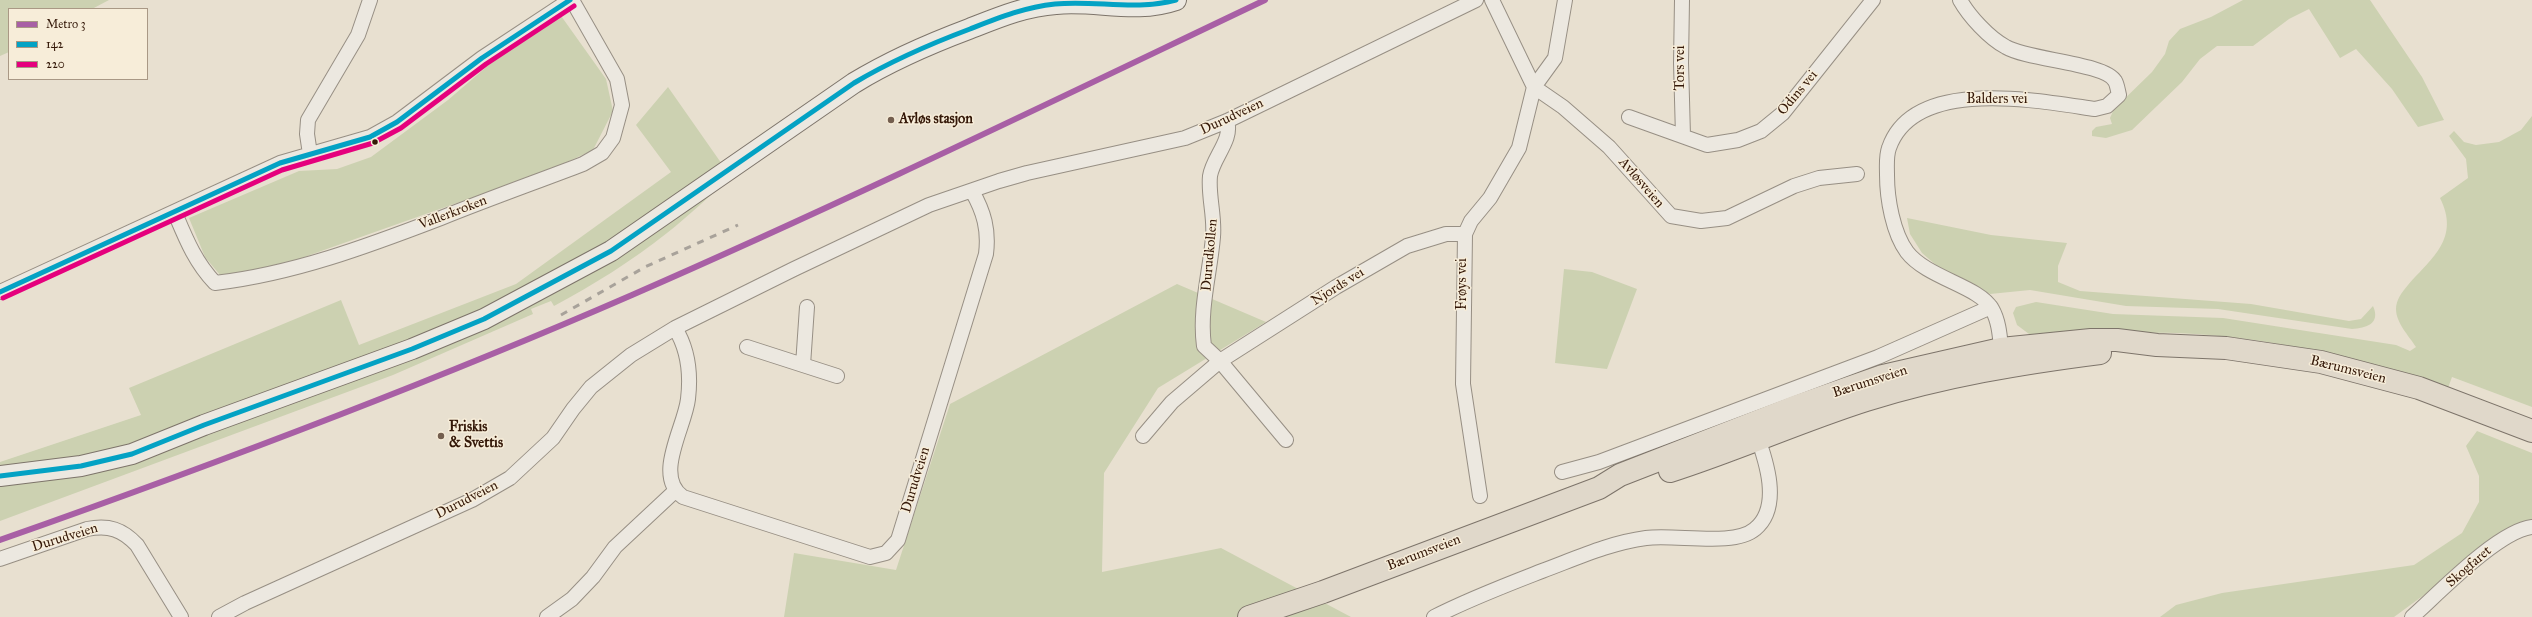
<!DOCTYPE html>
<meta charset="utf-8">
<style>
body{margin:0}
#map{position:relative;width:2532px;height:617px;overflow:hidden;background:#e8e0d0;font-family:"IM FELL Great Primer",serif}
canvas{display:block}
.legend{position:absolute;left:8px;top:8px;width:140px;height:72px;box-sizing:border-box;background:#f7edd9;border:1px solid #a99885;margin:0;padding:5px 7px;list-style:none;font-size:12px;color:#341808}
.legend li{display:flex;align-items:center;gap:8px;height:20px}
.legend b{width:20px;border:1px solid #a99885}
</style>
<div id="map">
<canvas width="2532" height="617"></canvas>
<ul class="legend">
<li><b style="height:5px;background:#a85fa5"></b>Metro 3</li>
<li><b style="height:5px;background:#03a2c4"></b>142</li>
<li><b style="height:5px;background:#e5007d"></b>220</li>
</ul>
</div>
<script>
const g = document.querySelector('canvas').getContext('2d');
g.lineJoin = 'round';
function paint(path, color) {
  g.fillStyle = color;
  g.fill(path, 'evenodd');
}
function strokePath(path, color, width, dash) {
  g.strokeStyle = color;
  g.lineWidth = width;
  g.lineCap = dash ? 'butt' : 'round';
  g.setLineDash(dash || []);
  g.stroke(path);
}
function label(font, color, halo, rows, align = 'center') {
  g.font = font + ' "IM FELL Great Primer",serif';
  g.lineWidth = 3;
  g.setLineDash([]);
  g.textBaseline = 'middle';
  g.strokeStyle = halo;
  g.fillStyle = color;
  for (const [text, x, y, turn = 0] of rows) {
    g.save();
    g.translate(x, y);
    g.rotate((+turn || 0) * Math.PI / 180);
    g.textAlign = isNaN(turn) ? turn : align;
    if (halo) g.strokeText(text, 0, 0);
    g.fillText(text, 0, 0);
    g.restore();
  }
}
paint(new Path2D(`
 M 0,0 L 109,0 L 92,9 L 9,9 L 9,52 L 0,56 Z
 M 2243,0 L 2370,0 L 2422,77 L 2444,120 L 2418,127 L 2392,89 L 2356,49 L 2340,58 L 2309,9 L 2289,19 L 2253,46 L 2217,46 L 2200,59 L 2182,82 L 2132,130 L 2106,138 L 2092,136 L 2092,131 L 2096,127 L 2112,124 L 2110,118 L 2114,109 L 2152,72 L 2165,54 L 2169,41 L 2180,29 L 2211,17 Z
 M 559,13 L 606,79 L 613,111 L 593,150 L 550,170 L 262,272 L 220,275 L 205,257 L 189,218 L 299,171 L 337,169 L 371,157 L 448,100 L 519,39 Z
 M 668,87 L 731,177 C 710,195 689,216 667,233 C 632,261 593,285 554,306 L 551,301 L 531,309 L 533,314 L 393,375 L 0,521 L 0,462 L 141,415 L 129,388 L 341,300 L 359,345 L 516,284 L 671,172 L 636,125 Z
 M 2532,116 L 2532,407 L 2452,377 L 2448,388 C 2370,362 2291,342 2209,335 C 2151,330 2091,335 2033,337 L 2017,325 L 2013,313 L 2016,307 L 2036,302 L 2113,314 L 2223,318 L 2396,345 L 2410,351 L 2416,347 C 2409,336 2396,323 2396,309 C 2396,300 2402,292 2408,285 C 2433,257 2460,238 2440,198 L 2468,178 L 2466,159 L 2449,136 L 2454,131 L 2464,142 L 2476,145 L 2499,142 L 2521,130 Z
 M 1907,218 L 1991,235 L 2067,243 L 2058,266 L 2058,282 L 2080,291 L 2251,304 L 2349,321 L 2361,319 L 2373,306 C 2381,324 2366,328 2352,329 L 2218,309 L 2126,306 L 2030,290 L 1990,294 L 1937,266 L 1922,253 L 1910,234 Z
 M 1564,269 L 1592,272 L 1637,289 L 1607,369 L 1555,363 Z
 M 1177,284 L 1266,322 L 1158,388 L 1104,473 L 1102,572 L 1221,548 L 1351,617 L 784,617 L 794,553 L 896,570 L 950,404 Z
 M 2477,431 L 2532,453 L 2532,526 L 2518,526 L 2394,617 L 2160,617 L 2176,605 L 2222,593 L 2414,565 L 2462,533 L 2479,502 L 2479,476 L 2466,446 Z`), '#ccd1b1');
const street = new Path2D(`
 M 1492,0 L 1534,87 L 1563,107 L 1609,147 L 1671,216 L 1701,221 L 1727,218 L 1794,186 L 1819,178 L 1857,174
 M 1682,0 L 1681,63 L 1683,136
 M 1960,0 C 1969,16 1989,38 2006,47 C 2028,60 2105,63 2115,81 C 2117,84 2118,91 2119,95 L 2107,106 L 2095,109 C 2039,101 1914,76 1889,148 C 1886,156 1887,166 1887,175 C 1887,199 1893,233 1907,252 C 1927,278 1979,286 1992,309 C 2000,323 2000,341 2002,356
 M 1629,117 L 1707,145 L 1738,140 L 1761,131 L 1783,113 L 1873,0
 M 1227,121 C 1233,140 1213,157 1210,176 C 1208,196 1215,216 1213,237 C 1210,273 1199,310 1204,346 L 1220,361 L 1286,440
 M 310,154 L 307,134 L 308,120 L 358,35 L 370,0
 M 175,213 C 186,239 195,262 215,283 C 293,274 368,246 441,218 C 488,199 536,182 583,164 L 602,153 L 613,138 L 622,105 L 617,79 L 572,0
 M 0,292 L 280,163 L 370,137 L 397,122 L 482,58 L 570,0
 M 675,328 C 688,349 691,374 688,399 C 685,427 653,476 683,497 L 870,557 L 886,553 L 898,540 L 986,254 C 989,230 984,212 972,191
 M 747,347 L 837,376
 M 803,365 L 807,307
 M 1143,436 L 1172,402 L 1220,361 L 1336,287 L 1407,246 L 1446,234 L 1465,234
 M 1562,472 L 1599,462 L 1878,357 L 1991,307
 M 1480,496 L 1463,384 L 1465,234 L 1471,221 L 1490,198 L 1519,148 L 1534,87 L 1555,58 L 1565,0
 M 0,559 L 87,529 C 109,525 122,529 137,545 L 181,617
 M 219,617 L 245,603 L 472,500 L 510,478 L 553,438 L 573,409 L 591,387 L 631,355 L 675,328 L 794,269 L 929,205 L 999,181 L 1027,173 L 1185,138 L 1227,121 L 1476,0
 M 547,617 L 572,599 L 593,577 L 615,547 L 675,491
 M 1434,617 C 1469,599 1506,585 1542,571 C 1577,558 1609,543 1646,538 C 1676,534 1734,547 1755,529 C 1782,507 1766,460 1756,433
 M 2412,617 C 2439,593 2498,531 2532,527`);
const secondary = new Path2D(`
 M 0,476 L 81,466 L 132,454 L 204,425 L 412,349 L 484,319 L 611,251 L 854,83 C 890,61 929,44 969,29 C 997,18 1025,6 1056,4 C 1097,0 1135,14 1176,0`);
const primary = new Path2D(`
 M 1670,471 C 1736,450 1800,421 1866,400 C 1943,376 2021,363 2100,353
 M 1249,617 L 1323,592 L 1599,488 L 1620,475 L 1792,408 L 1883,376 L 2001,349 L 2091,340 L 2117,340 L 2157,345 L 2226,348 L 2321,362 L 2419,388 L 2532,431`);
strokePath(street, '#978f84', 16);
strokePath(secondary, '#7d746a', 22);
strokePath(primary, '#7d746a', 24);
strokePath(street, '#ece8e0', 14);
strokePath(secondary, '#ece8e0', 20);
strokePath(primary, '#e0d8ca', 22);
strokePath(new Path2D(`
 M 561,315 L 645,267 L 738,225`), '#a8a29a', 3, [7, 7]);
strokePath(new Path2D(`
 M 0,292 L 280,163 L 370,137 L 397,122 L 482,58 L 570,0
 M 0,476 L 81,466 L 132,454 L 204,425 L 412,349 L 484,319 L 611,251 L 854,83 C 891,61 930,44 970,29 C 998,18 1025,7 1055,4 C 1096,0 1135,11 1176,0`), '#03a2c4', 5);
strokePath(new Path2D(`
 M 3,298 L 282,170 L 373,143 L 401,128 L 486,64 L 574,6`), '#e5007d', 5);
strokePath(new Path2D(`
 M 0,540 C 213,465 425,385 632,295 C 845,202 1055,100 1265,0`), '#a85fa5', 6);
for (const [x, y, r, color] of [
 [891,120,4,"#735e4e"],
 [375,142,3.5,"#341808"],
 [441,436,4,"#735e4e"]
]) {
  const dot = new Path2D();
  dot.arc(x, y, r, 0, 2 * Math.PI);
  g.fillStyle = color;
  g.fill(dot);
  strokePath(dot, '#f7edd9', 1.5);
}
label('14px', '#341808', '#f7edd9', [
 ["Tors vei",1681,68,-90],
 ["Odins vei",1798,93,-50],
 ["Balders vei",1997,100],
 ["Durudveien",1232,117,-25],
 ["Avløsveien",1641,183,49],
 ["Vallerkroken",453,213,-21],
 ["Durudkollen",1210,255,-85],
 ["Frøys vei",1463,284,-90],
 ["Njords vei",1338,287,-32],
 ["Bærumsveien",2348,370,14],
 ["Bærumsveien",1870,382,-18],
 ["Durudveien",916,480,-73],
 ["Durudveien",467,500,-27],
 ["Durudveien",65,538,-17],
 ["Bærumsveien",1424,553,-21],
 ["Skogfaret",2469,567,-41]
]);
label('bold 14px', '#341808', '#f7edd9', [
 ["Avløs stasjon",899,120],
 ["Friskis",449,428],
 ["& Svettis",449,444]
], 'left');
</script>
